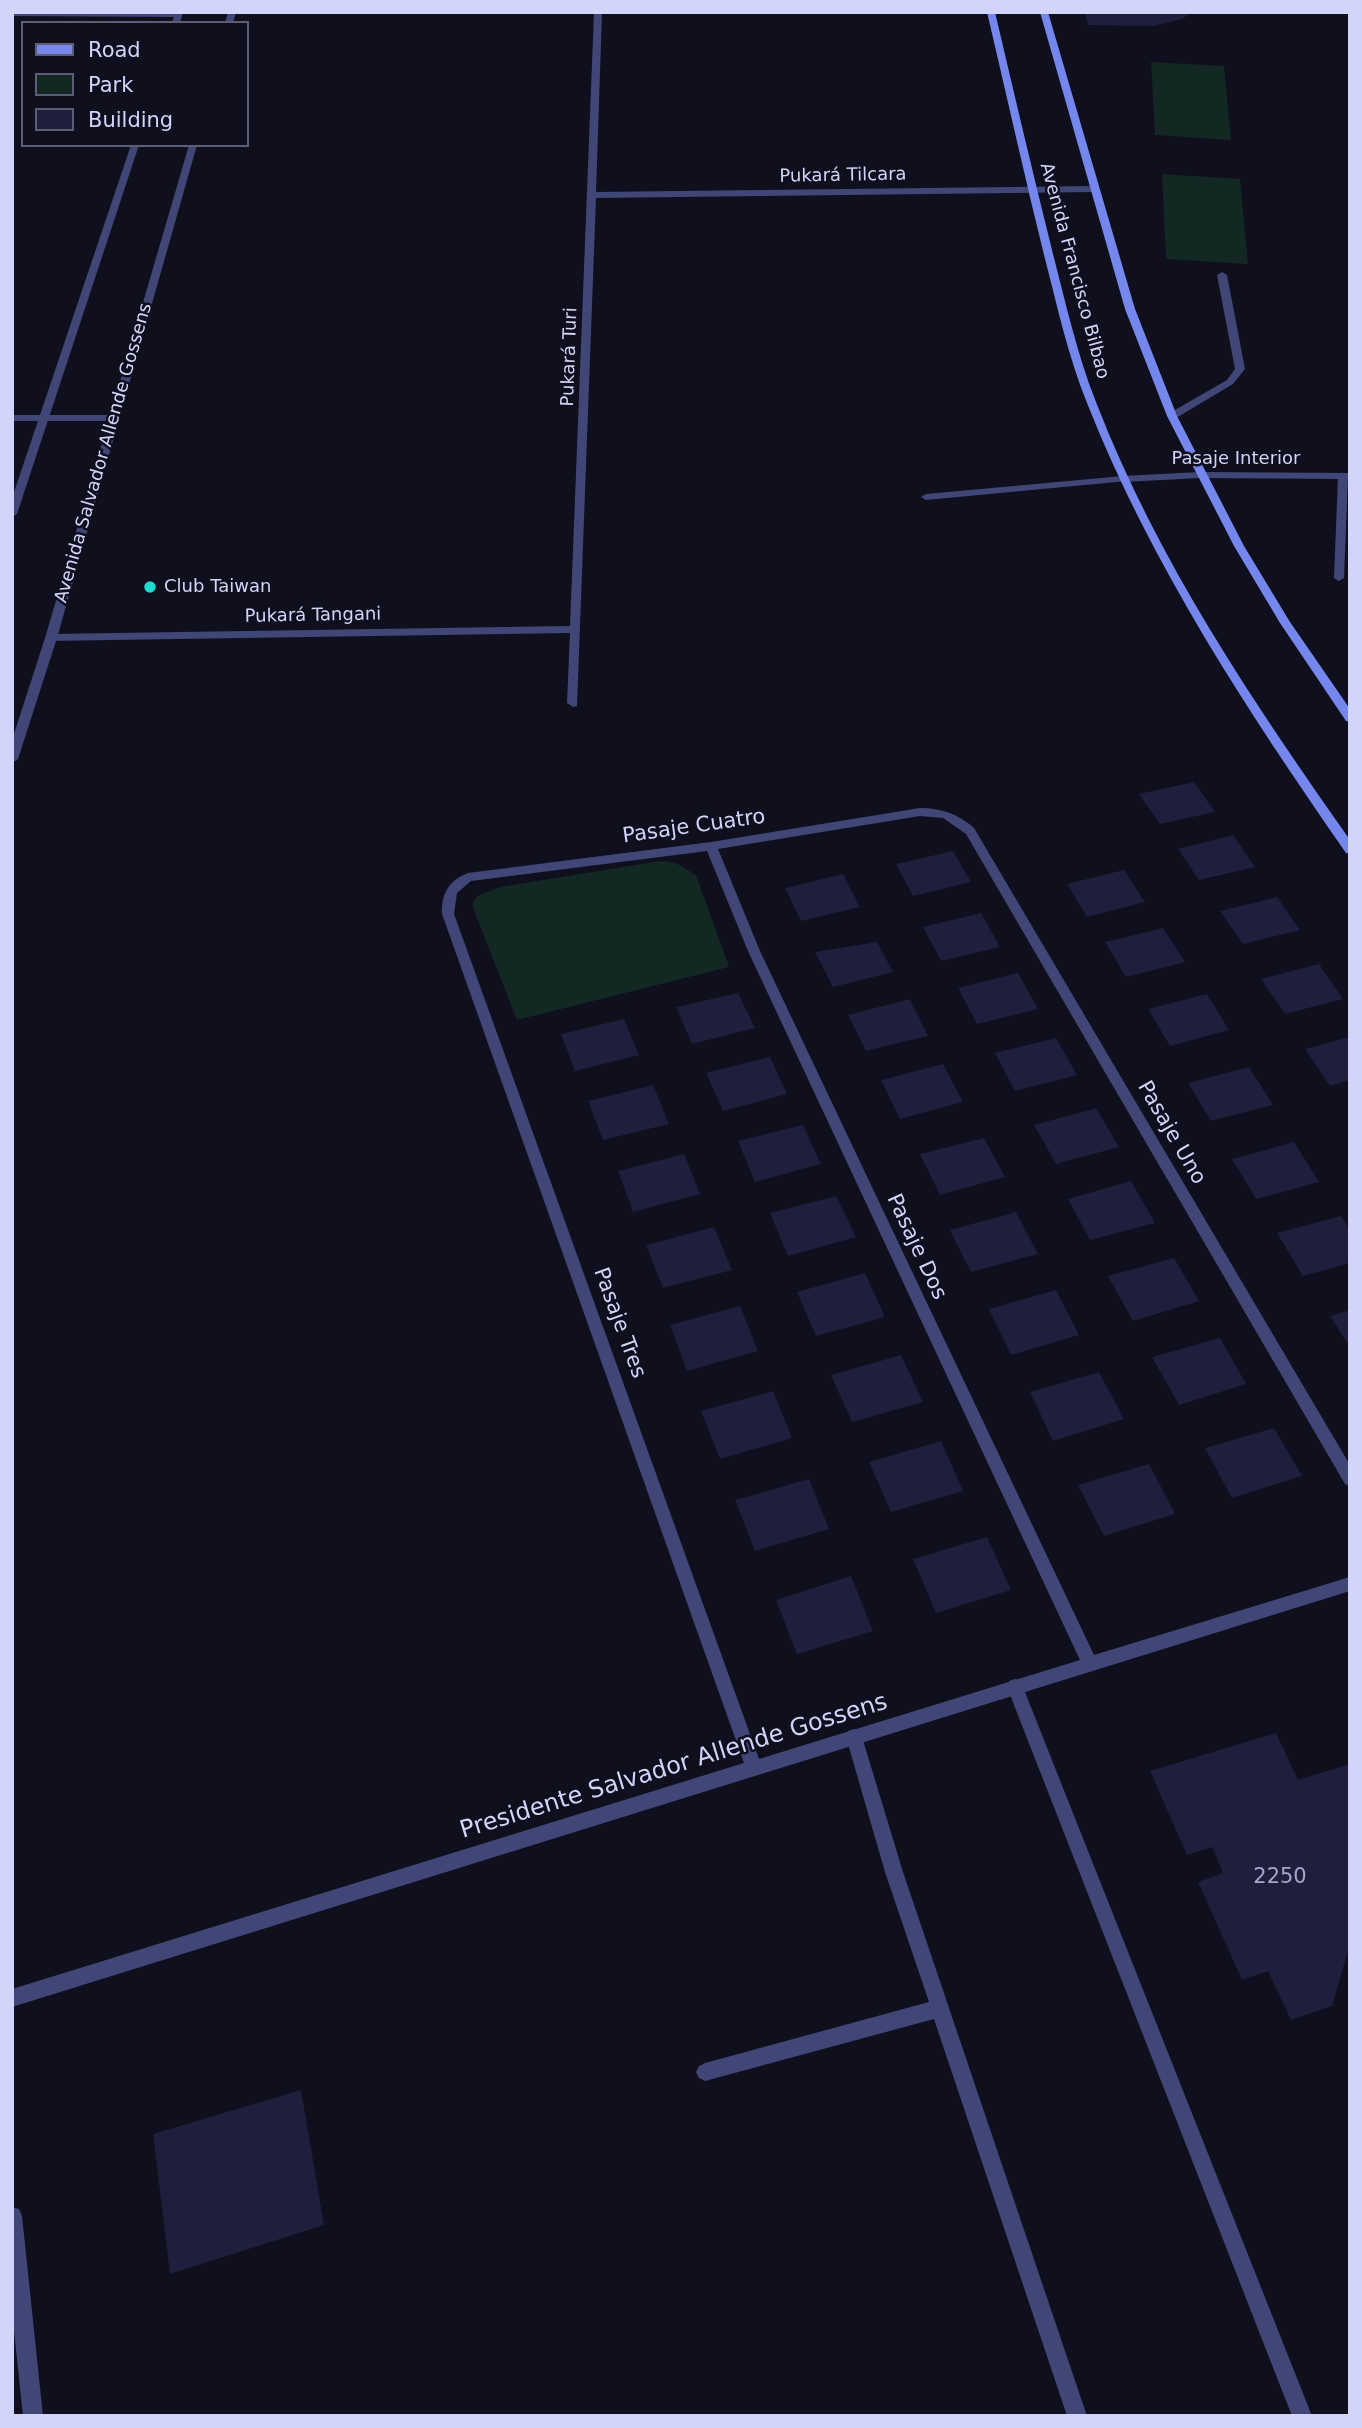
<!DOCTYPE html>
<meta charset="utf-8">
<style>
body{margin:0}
#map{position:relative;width:1362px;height:2428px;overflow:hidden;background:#0f0f1e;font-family:"DejaVu Sans",sans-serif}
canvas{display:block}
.frame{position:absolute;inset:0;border:14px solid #d2d4f9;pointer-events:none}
.legend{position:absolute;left:21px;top:21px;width:228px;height:126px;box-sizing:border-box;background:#0f0f1e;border:2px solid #5d5e76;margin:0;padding:9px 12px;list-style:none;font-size:21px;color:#d2d4f9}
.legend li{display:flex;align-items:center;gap:14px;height:35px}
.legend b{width:35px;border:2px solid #5d5e76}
</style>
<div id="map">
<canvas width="1362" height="2428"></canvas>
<div class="frame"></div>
<ul class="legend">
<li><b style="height:9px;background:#7586ed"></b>Road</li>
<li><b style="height:19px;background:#132723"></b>Park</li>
<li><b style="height:19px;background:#1f1e3d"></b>Building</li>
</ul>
</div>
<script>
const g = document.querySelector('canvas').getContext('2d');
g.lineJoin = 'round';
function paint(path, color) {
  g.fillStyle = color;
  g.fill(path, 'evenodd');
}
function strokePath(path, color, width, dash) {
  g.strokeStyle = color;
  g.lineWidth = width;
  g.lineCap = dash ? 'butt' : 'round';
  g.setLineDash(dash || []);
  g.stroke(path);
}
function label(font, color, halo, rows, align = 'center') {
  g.font = font + ' "DejaVu Sans",sans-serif';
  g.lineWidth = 5;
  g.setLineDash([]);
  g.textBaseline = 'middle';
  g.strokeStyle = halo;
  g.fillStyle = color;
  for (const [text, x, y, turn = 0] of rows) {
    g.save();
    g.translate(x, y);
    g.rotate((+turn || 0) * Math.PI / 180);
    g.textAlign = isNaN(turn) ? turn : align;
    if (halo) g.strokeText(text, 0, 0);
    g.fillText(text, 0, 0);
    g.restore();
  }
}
paint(new Path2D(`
 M 1151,62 L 1224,66 L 1231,140 L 1155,135 Z
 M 1162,174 L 1240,179 L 1248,264 L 1166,259 Z
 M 660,861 L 676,863 L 696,875 L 729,967 L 517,1020 L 475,913 L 472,904 L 477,896 L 500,887 Z`), '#132723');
paint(new Path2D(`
 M 1085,12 L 1192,12 L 1182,19 L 1153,26 L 1088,25 Z
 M 1194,782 L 1215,812 L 1160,824 L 1139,794 Z
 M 1233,835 L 1255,867 L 1199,880 L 1178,849 Z
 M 953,851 L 971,882 L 913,896 L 896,864 Z
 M 1124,870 L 1145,902 L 1087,917 L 1067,884 Z
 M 843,874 L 860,907 L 801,921 L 785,888 Z
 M 1277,897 L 1300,930 L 1243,944 L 1220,911 Z
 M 981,913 L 1000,947 L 941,961 L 923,927 Z
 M 1163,928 L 1185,962 L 1126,977 L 1105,942 Z
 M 877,942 L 893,972 L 833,987 L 815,952 Z
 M 1319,964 L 1343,999 L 1285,1014 L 1261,979 Z
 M 1018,973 L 1038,1009 L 977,1024 L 958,988 Z
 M 738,993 L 755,1028 L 692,1044 L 676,1007 Z
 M 1207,994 L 1229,1030 L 1170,1046 L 1148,1009 Z
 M 910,999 L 928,1036 L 866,1051 L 848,1015 Z
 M 624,1019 L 639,1055 L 575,1071 L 561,1034 Z
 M 1350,1037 L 1350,1080 L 1330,1086 L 1305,1049 Z
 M 1056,1038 L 1077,1075 L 1015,1091 L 995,1053 Z
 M 770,1057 L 787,1094 L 723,1111 L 706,1073 Z
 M 943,1064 L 963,1102 L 900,1119 L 881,1080 Z
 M 1249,1067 L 1273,1105 L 1211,1121 L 1188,1083 Z
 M 653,1085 L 669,1124 L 603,1140 L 588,1101 Z
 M 1096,1108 L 1119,1147 L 1056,1164 L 1034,1125 Z
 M 803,1125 L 821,1164 L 755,1182 L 738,1141 Z
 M 984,1138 L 1005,1177 L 940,1195 L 920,1154 Z
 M 1294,1142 L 1319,1182 L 1256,1199 L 1232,1159 Z
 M 684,1154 L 700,1194 L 633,1212 L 618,1171 Z
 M 1131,1181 L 1155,1223 L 1090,1240 L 1068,1199 Z
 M 836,1196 L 856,1237 L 788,1256 L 770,1213 Z
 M 1016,1212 L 1038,1254 L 971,1272 L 950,1230 Z
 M 1341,1216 L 1350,1230 L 1350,1263 L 1303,1276 L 1277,1233 Z
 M 714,1227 L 732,1270 L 663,1288 L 646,1245 Z
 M 1174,1258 L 1199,1301 L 1133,1321 L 1108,1276 Z
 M 865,1273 L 885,1317 L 816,1336 L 797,1292 Z
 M 1056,1290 L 1079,1335 L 1011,1355 L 989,1309 Z
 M 740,1306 L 758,1351 L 687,1371 L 670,1325 Z
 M 1350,1310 L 1350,1347 L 1330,1316 Z
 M 1220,1338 L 1246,1384 L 1179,1405 L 1152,1357 Z
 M 901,1355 L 923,1402 L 852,1422 L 831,1375 Z
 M 1099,1372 L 1124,1419 L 1053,1441 L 1030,1392 Z
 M 773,1391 L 792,1438 L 720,1459 L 701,1411 Z
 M 1274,1428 L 1302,1476 L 1232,1498 L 1205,1448 Z
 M 941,1441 L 963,1491 L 891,1512 L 869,1462 Z
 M 1149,1464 L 1175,1514 L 1104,1536 L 1078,1485 Z
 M 809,1479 L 829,1529 L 755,1551 L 735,1500 Z
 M 987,1537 L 1011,1590 L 936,1613 L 913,1559 Z
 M 851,1576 L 873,1631 L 797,1654 L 776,1600 Z
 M 1276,1733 L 1298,1780 L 1350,1764 L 1350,1944 L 1332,2006 L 1291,2020 L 1268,1971 L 1242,1980 L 1198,1882 L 1223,1873 L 1212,1847 L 1187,1855 L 1150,1771 Z
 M 301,2090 L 324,2225 L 170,2274 L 153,2134 Z`), '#1f1e3d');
paint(new Path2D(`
 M 1222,272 L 1227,275 L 1245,369 L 1233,384 L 1176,418 L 1168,418 L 1168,414 L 1227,380 L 1235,369 L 1217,275 Z
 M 1343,473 L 1348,476 L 1344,578 L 1339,581 L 1334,578 L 1338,476 Z
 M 1123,476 L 1127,477 L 1127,481 L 926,500 L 921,497 L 926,494 Z
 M 1015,1679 L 1021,1681 L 1023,1687 L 1312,2416 L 1292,2416 L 1007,1687 L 1009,1681 Z
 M 854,1729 L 860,1731 L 862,1737 L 903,1872 L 1087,2416 L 1067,2416 L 934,2019 L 705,2081 L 699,2078 L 696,2072 L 699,2066 L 705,2063 L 929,2002 L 885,1872 L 846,1737 L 848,1731 Z`), '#404777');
paint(new Path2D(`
 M 12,12 L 178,13 L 182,15 L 178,17 L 12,16 Z
 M 594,12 L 602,12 L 596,192 L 1095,186 L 1099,189 L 1095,192 L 596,198 L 577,706 L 573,707 L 567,703 L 570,633 L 47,641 L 47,635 L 51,634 L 570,626 Z
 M 12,415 L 114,415 L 119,418 L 114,421 L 12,421 Z
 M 1200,472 L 1350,473 L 1350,479 L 1200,478 L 1123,482 L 1118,479 L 1123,476 Z
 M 920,808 C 942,808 958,814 974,828 L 1350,1465 L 1350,1486 L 1345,1484 L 966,834 L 943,818 L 920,816 L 718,849 L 760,951 L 1094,1655 L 1350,1577 L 1350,1591 L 12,2007 L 12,1989 L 744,1763 L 442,914 C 441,894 449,880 468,873 L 711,842 ZM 707,851 L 748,951 L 1080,1660 L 759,1759 L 454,914 L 457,893 L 471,881 Z`), '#404777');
paint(new Path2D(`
 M 175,12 L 183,12 L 180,23 L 172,23 Z
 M 228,12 L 236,12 L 233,23 L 225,23 Z
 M 131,145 L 139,145 L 17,514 L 12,517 L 12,498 Z
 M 189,145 L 197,145 L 57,638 L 18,759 L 12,763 L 12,740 L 45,638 Z
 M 12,2207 L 19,2209 L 22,2216 L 43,2416 L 23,2416 L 12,2312 Z`), '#404777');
paint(new Path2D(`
 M 987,12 L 995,12 C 1014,93 1033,174 1053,254 C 1066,304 1077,354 1096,402 C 1157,560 1253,702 1350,840 L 1350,854 L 1346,853 C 1247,710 1151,565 1087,403 C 1068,356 1057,305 1044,255 C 1024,174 1006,93 987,12 Z
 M 1040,12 L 1048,12 L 1135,309 L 1177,416 L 1244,546 L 1290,622 L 1350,709 L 1350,722 L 1346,721 L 1280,623 L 1234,546 L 1167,416 L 1125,309 Z`), '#7586ed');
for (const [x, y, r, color] of [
 [150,587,7,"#1ddbce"]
]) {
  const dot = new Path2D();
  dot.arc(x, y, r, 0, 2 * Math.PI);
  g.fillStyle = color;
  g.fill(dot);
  strokePath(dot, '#0f0f1e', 2.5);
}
label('18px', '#d2d4f9', '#0f0f1e', [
 ["Pukará Tilcara",843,176,-1],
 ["Avenida Francisco Bilbao",1074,271,75],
 ["Pukará Turi",570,357,-88],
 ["Avenida Salvador Allende Gossens",104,453,-74],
 ["Pasaje Interior",1236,459],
 ["Pukará Tangani",313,616,-1]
]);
label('18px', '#d2d4f9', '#0f0f1e', [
 ["Club Taiwan",164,587]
], 'left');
label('21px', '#d2d4f9', '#0f0f1e', [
 ["Pasaje Cuatro",694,827,-8],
 ["Pasaje Uno",1171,1133,60],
 ["Pasaje Dos",916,1247,65],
 ["Pasaje Tres",619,1323,70]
]);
label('21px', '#a5a6ca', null, [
 ["2250",1280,1878]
]);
label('24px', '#d2d4f9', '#0f0f1e', [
 ["Presidente Salvador Allende Gossens",674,1767,-17]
]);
</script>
